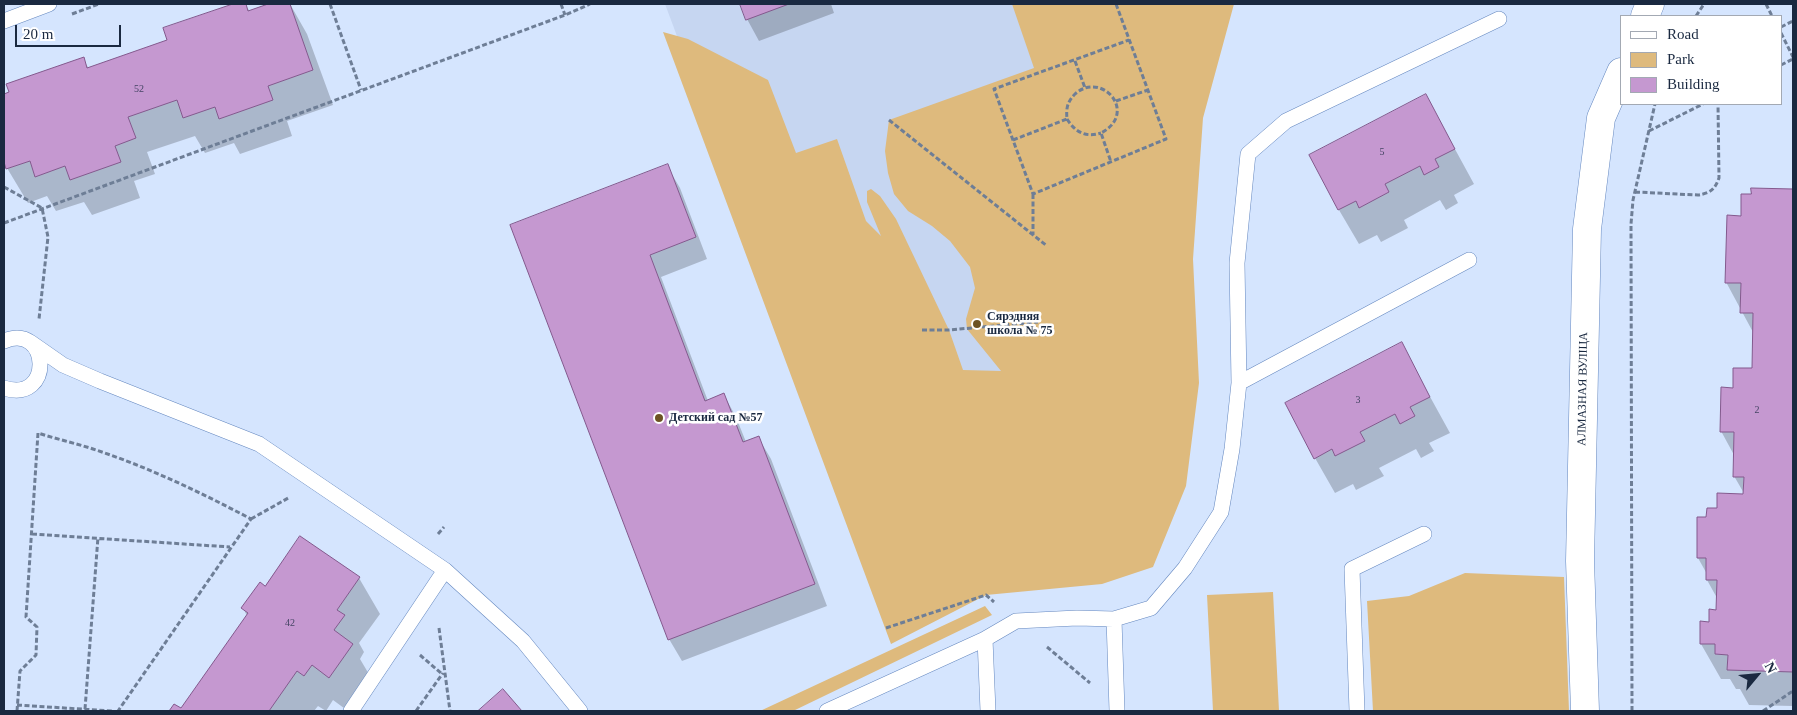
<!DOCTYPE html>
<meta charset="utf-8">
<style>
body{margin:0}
#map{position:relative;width:1797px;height:715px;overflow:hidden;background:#d5e5fe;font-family:"Times New Roman",serif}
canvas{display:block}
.frame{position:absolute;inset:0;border:5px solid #1a2940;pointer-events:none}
.legend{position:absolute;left:1620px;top:15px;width:162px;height:90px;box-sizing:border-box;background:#fff;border:1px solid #a3a9b3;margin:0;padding:6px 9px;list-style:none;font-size:15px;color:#1a2940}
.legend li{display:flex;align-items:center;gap:10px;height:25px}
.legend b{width:25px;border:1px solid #a3a9b3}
.north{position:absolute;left:1732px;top:650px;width:50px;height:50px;-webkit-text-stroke:4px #fff;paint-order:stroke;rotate:62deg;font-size:14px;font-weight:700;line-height:20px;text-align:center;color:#1a2940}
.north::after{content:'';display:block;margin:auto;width:18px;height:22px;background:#1a2940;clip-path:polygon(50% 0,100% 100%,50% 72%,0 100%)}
.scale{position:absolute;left:15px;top:25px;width:106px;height:22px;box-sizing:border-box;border:2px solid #1a2940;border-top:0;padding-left:6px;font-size:15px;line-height:18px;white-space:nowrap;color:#1a2940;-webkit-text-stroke:4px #fff;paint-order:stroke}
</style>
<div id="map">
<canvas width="1797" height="715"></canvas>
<div class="frame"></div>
<ul class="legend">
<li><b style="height:6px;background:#fff"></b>Road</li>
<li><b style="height:14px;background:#deba7d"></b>Park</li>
<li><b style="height:14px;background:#c598d0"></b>Building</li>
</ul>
<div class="north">N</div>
<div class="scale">20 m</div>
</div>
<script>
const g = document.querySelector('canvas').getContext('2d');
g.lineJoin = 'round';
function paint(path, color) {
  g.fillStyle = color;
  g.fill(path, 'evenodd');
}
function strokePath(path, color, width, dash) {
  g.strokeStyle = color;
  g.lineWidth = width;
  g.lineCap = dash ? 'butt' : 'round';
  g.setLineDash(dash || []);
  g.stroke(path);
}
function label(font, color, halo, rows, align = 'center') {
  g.font = font + ' "Times New Roman",serif';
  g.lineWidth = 5;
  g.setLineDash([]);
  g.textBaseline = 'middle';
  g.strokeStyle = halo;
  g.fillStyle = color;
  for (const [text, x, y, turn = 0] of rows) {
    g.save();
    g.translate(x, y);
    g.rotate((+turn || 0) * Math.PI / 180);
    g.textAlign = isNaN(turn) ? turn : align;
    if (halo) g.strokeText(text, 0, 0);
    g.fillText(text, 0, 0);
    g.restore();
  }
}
paint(new Path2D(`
 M 665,4 L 1201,4 L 893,614 Z`), '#c6d6f1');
paint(new Path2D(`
 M 1012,4 L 1234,4 L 1203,118 L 1193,259 L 1199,383 L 1186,486 L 1153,567 L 1102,584 L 986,595 L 891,644 L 663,32 L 688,39 L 768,80 L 796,153 L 837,139 L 866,221 L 881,236 L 867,202 L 867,191 L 871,189 L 880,196 L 896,219 L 949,330 L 963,370 L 1001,371 L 967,329 L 966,319 L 975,288 L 970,267 L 950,241 L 932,226 L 908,211 L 894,194 L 888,173 L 885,151 L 889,120 L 1034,68 Z
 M 1465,573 L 1564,577 L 1569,711 L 1373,711 L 1367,601 L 1409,596 Z
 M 1273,592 L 1279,711 L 1213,711 L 1207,595 Z
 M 985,606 L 992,615 L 793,711 L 760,711 Z`), '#deba7d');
paint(new Path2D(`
 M 237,4 L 245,4 L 250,12 L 272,4 L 290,4 L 307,34 L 333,105 L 287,121 L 292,136 L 240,154 L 234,143 L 205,153 L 195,136 L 147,152 L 155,174 L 134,181 L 140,198 L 92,215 L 84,202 L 56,211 L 47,196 L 28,203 L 7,168 L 4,158 L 4,95 L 83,59 L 89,69 L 169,41 L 165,29 Z
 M 742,4 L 831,4 L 834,13 L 759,41 L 747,19 Z
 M 1426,96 L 1474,184 L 1454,195 L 1458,203 L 1446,210 L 1440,200 L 1404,220 L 1408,228 L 1381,242 L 1377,235 L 1359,244 L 1339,210 Z
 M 667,166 L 680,188 L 707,259 L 661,277 L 708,401 L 724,395 L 736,417 L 746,442 L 758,437 L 771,459 L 827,606 L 682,661 L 669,639 L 512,225 Z
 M 1752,190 L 1793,191 L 1793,706 L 1749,705 L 1740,689 L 1736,689 L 1730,679 L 1721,679 L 1701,644 L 1717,611 L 1717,598 L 1707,580 L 1707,574 L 1698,558 L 1708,518 L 1718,509 L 1745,495 L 1734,476 L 1734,455 L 1721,431 L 1734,389 L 1753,369 L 1754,334 L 1726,282 L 1742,217 L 1752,196 Z
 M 1401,344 L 1450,433 L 1429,443 L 1434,451 L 1421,458 L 1416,449 L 1379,468 L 1384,476 L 1356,490 L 1353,484 L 1335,493 L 1315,458 Z
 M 301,538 L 359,578 L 380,614 L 359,643 L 364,652 L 360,659 L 373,681 L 348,711 L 333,700 L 326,711 L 318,706 L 314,711 L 170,711 L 175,705 L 182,710 L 247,616 L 243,608 L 265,588 Z`), '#0003');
const building = new Path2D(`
 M 233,4 L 246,4 L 248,11 L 268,4 L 290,4 L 313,70 L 268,86 L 273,100 L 219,119 L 215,107 L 183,118 L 177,100 L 128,117 L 136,138 L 115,146 L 121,162 L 70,180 L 65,166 L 35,177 L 30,161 L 6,169 L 4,162 L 4,94 L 9,92 L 6,84 L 84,57 L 87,68 L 167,40 L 163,28 Z
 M 740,4 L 789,4 L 746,20 Z
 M 1426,94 L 1455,149 L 1435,159 L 1439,167 L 1424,175 L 1420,166 L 1385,184 L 1389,192 L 1359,208 L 1356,201 L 1338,210 L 1309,155 Z
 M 668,164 L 696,237 L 650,255 L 705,401 L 724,393 L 743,442 L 759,436 L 815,584 L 668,640 L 510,225 Z
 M 1751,188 L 1793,189 L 1793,672 L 1727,670 L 1728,655 L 1715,654 L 1715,644 L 1700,644 L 1700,621 L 1709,622 L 1709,609 L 1716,610 L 1717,580 L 1706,580 L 1706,558 L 1697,558 L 1697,517 L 1706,517 L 1707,508 L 1717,508 L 1717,493 L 1743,494 L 1744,477 L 1733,477 L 1734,432 L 1720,432 L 1721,387 L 1733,388 L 1733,368 L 1752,368 L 1753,313 L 1740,313 L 1741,283 L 1725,283 L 1727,215 L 1741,216 L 1741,194 L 1751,194 Z
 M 1402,342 L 1430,397 L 1410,407 L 1415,416 L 1400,424 L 1395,414 L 1360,432 L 1365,441 L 1335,456 L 1332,449 L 1314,459 L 1285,403 Z
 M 300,536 L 360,577 L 337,610 L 345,615 L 334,630 L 353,644 L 329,678 L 312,665 L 304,676 L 297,671 L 269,711 L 169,711 L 174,704 L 181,708 L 248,613 L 241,608 L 260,582 L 265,586 Z
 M 503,689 L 522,711 L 478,711 Z`);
paint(building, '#c598d0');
strokePath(building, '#83598d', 1);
const service = new Path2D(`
 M 4,21 L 49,4
 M 4,341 C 50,322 54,404 4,388
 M 30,342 L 63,365 L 100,381 L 259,444 L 445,570 L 523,641 L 580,711
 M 1239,383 L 1237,263 L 1248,154 L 1286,121 L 1499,19
 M 1114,619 L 1151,608 L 1185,568 L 1221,512 L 1232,449 L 1239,383 L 1469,260
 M 351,711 L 445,570
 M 827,711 L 985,639
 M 988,711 L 985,639 L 1016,621 L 1077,618 L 1114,619 L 1117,711
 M 1357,711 L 1352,569 L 1424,534`);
const minor = new Path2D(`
 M 1645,16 L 1650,4
 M 1585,711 L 1580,561 L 1587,229 L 1601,118 L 1621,72`);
strokePath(service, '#6487bf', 16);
strokePath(minor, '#6487bf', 29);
strokePath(new Path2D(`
 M 330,4 L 361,90
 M 561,4 L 565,15
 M 1116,4 L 1166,139 L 1033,194 L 994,89 L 1129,40
 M 1766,4 L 1772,16
 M 72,14 L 99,4
 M 1696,16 L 1704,4
 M 1781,27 L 1793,21
 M 1781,33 L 1793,57
 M 1075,61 L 1085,88
 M 1781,65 L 1793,59
 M 1116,101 L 1148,90
 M 1067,119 C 1075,132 1086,138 1101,133
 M 889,120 L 1047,246
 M 1649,131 L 1703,104
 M 1013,140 L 1067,119 C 1066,109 1067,102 1075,94 C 1102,70 1139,113 1101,133 L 1111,162
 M 4,187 L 42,208 L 48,237 L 39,319
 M 1635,192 L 1698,195 C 1711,193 1715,189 1719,178 L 1718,104
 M 1033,194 L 1033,235
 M 4,223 L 565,15 L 590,4
 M 922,330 L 949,330 L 1038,322
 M 251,519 L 290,497
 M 32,534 L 230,547
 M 438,534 L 444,527
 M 439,628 L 450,711
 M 886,628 L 986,595 L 994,602
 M 1047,647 L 1090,683
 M 420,655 L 442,674
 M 17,705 L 112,711
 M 85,709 L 98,537
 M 17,711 L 20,671 L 36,655 L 37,627 L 26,617 L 38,433 C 56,439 75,443 93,449 C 148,467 200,492 251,519 L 118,711
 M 416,711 L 443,673
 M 1632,711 L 1631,224 L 1633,200 L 1655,104
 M 1763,711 L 1793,691`), '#6e7e96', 3, [5, 2.5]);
strokePath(service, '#fff', 15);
strokePath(minor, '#fff', 28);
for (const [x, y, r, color] of [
 [977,324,5,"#6c5223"],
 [659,418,5,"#6c5223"]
]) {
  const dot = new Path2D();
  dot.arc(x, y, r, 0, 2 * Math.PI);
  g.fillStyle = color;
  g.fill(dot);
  strokePath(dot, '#fff', 2);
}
label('10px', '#454564', null, [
 ["52",139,89],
 ["5",1382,152],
 ["3",1358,400],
 ["2",1757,410],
 ["42",290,623]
]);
label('bold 12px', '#1a2940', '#fff', [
 ["Сярэдняя",987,317],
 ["школа № 75",987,331],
 ["Детский сад №57",669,418]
], 'left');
label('12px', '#1a2940', '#fff', [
 ["АЛМАЗНАЯ ВУЛІЦА",1583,389,-89]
]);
</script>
